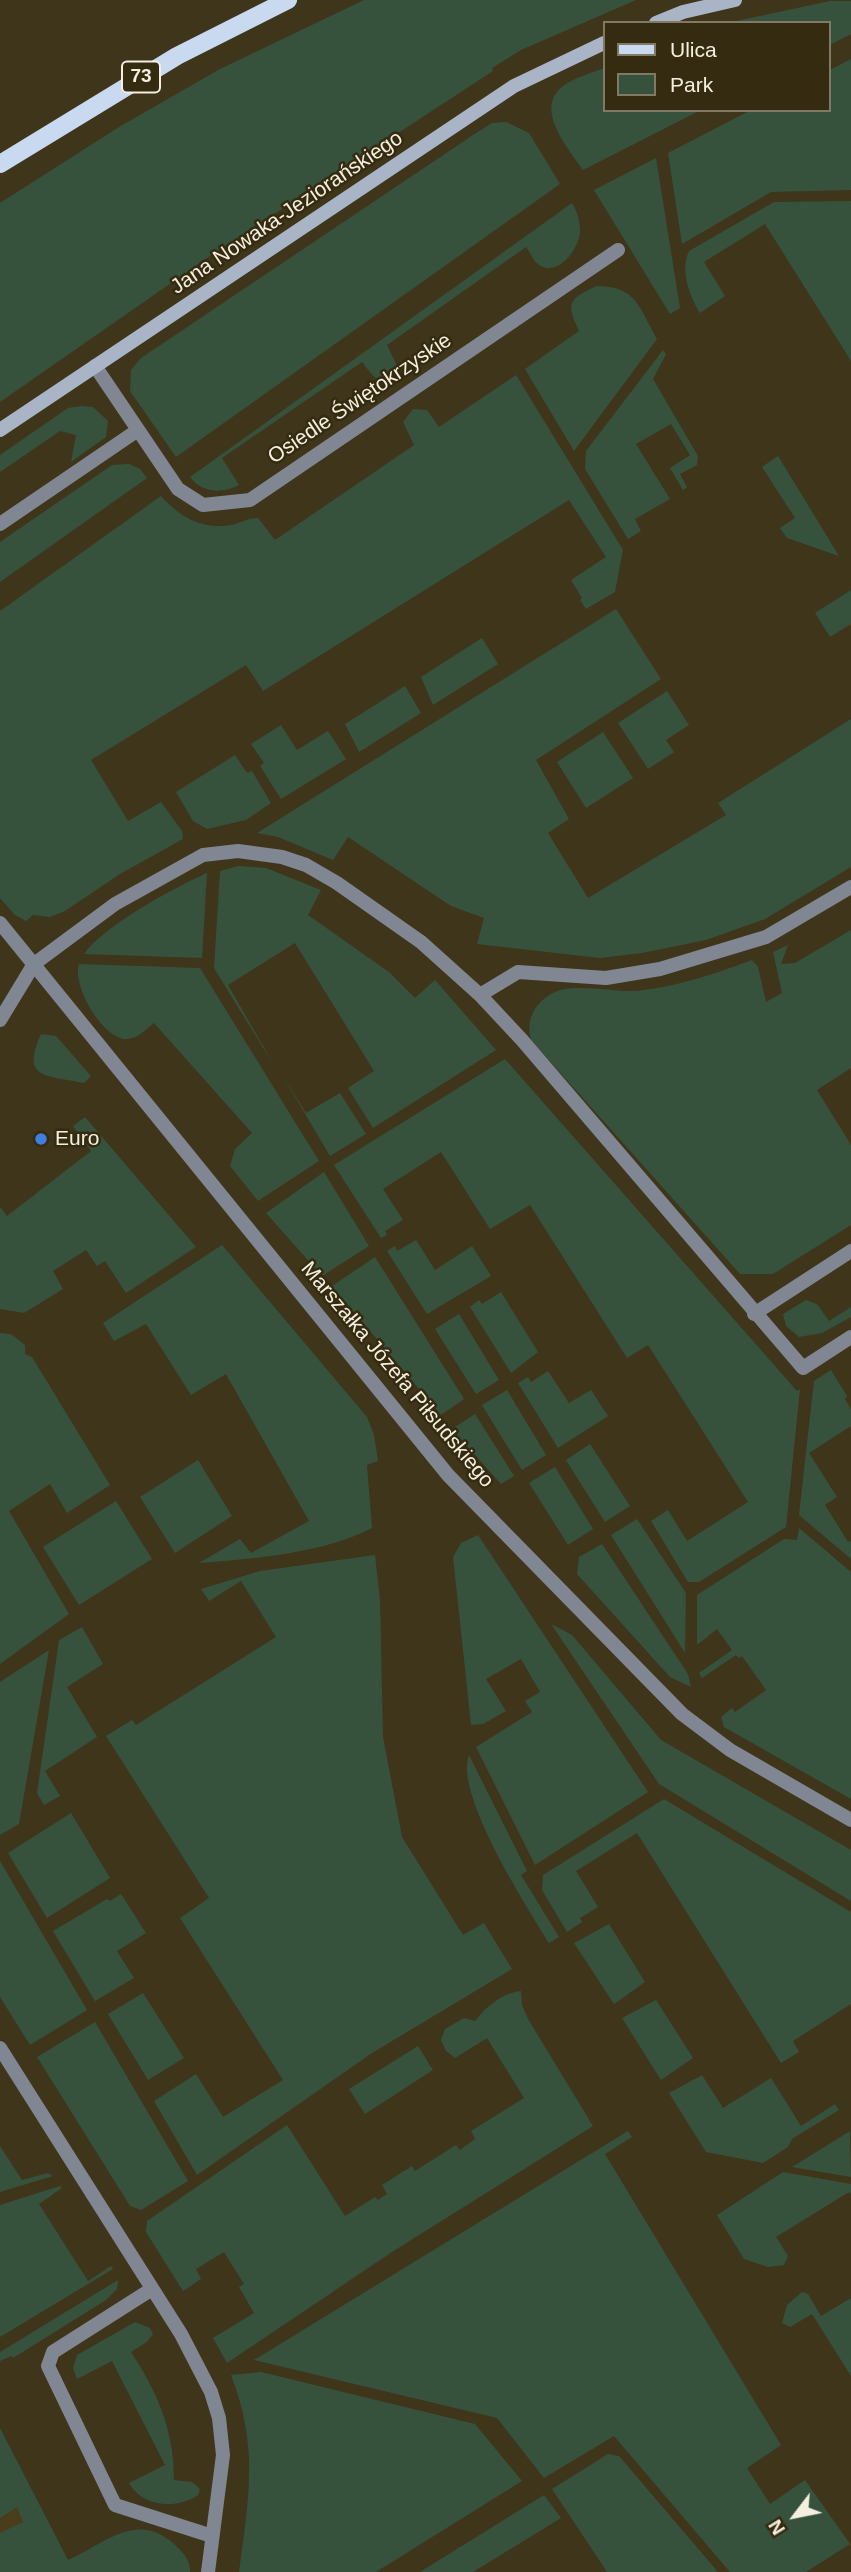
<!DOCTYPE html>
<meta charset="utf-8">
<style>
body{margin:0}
#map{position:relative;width:851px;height:2572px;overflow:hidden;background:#3e351b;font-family:Arial,sans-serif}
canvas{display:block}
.legend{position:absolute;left:603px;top:21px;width:228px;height:91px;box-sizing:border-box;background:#342b11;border:2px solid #817964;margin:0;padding:9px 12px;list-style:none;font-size:21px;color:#f5efe0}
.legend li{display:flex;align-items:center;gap:14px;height:35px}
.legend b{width:35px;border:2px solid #817964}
.north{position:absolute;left:760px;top:2481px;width:70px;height:70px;-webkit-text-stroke:5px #342b11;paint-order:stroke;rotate:238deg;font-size:19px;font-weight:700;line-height:28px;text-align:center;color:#f5efe0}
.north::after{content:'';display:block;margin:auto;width:24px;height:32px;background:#f5efe0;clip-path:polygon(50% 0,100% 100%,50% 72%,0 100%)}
</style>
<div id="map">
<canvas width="851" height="2572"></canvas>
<ul class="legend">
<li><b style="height:9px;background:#c9d9ef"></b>Ulica</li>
<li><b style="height:19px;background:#37523c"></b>Park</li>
</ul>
<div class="north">N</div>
</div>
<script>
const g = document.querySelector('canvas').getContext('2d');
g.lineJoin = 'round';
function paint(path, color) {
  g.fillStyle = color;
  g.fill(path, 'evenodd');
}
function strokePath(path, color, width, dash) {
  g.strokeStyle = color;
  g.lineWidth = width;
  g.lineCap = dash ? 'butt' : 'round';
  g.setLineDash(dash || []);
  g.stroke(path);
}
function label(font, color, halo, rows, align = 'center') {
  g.font = font + ' Arial,sans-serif';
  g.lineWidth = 5;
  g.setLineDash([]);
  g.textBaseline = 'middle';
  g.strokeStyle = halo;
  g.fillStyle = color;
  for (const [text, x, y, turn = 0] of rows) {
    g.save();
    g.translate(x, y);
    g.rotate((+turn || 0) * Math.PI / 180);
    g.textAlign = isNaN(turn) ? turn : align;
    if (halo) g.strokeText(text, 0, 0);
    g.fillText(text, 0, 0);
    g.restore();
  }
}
paint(new Path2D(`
 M 0,2465 L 28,2525 L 0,2572 Z`), '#493d1c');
paint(new Path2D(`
 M 364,0 L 636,0 L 521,50 L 492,68 L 493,71 L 210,256 L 0,402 L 0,203 L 119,127 L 220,69 Z
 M 830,1 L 851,1 L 851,34 L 828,46 L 828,23 L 727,23 Z
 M 851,59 L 851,190 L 771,192 L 682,244 L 668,153 L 751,110 L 828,110 L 828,71 Z
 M 604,68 L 604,110 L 701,110 L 583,170 C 569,149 533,109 563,86 C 574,78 591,73 604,68 Z
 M 506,122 L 529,133 L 560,184 L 176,457 L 130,391 L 131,370 L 141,358 L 476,133 L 492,123 Z
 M 656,158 L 680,308 L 670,314 L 594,190 Z
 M 851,201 L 851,361 L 765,224 L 704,262 L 725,296 L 700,313 C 689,295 680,270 689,251 L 774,202 Z
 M 572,203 C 577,211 580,221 580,231 C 580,247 559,278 539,265 C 534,262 530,252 526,247 L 387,345 L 398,368 L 392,379 C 375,384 372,374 362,362 L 222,458 L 239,485 C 222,494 202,493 190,477 Z
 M 597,286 C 638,287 639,308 657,339 L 574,451 L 525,369 L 579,331 C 566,303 568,299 597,286 Z
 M 663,350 L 666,354 L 653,379 L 698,456 L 697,465 L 680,474 L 687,487 L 683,490 L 670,468 L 690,455 L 671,424 L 636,444 L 670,499 L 635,519 L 641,531 L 628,539 L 585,469 L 586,451 Z
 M 516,375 L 623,550 L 615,592 L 586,609 L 580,600 L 582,598 L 571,580 L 606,557 L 569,500 L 263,691 L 246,665 L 91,760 L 128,821 L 161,802 L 182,831 L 183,839 L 120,874 L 65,911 L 50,917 L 33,915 L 26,921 L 15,915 L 0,898 L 0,611 L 161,496 C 180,517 202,530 231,525 C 241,523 247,518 258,518 L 275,540 L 414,445 L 403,422 L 413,409 L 427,410 L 439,427 Z
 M 81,406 L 93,407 L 108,421 L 106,437 L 71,462 L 76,435 L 60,431 L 0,472 L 0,455 L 68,408 Z
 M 778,456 L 839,556 L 787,538 L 780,528 L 795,518 L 762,467 Z
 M 129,464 L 140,469 L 147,478 L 0,582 L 0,542 L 112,465 Z
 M 851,590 L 851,624 L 830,637 L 815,613 Z
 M 616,609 L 661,679 L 536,760 L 569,819 L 548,833 L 588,898 L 726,815 L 718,803 L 851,719 L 851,867 L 765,919 L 706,940 L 642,953 L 600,958 L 477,944 L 484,918 L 451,906 L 348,837 L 333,860 L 278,837 L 257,833 Z
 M 482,638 L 498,664 L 433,705 L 421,677 Z
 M 405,686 L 421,713 L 359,752 L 345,724 Z
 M 667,691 L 689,725 L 666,740 L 674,752 L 648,769 L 618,723 Z
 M 281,725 L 297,750 L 328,731 L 346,759 L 281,799 L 260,766 L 264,763 L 251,744 Z
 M 603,732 L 633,778 L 586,808 L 557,762 Z
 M 235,755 L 247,773 L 252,771 L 271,803 L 246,820 L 207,829 L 193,821 L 176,792 Z
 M 238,866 L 266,868 L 321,890 L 308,915 L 389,972 L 415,998 L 435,980 L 496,1050 L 373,1128 L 348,1088 L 374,1071 L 295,943 L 228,985 L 275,1067 L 214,968 L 220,871 Z
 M 207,873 L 202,958 L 84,954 C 106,924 172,889 207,873 Z
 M 851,930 L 851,1068 L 817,1090 L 851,1145 L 851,1225 L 773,1274 L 740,1274 L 531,1040 C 525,1019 536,1001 555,992 C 573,983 615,992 636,991 C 676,987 714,974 752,960 L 758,967 L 766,1002 L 782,993 L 773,952 L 788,945 L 781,964 L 795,963 Z
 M 79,964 L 200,968 L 319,1161 L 258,1201 L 230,1166 L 235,1149 L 252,1133 L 154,1023 C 146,1029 137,1040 125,1039 C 102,1037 72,986 79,964 Z
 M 41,1034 L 56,1036 L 91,1076 L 84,1083 C 47,1075 20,1080 41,1034 Z
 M 505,1059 L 797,1391 L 800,1389 L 786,1527 L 699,1582 L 688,1582 L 651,1521 L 668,1510 L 687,1541 L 748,1502 L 648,1345 L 627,1358 L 530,1205 L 490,1229 L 441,1152 L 383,1189 L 403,1220 L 385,1231 L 387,1235 L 381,1238 L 334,1165 Z
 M 281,1073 L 306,1113 L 340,1093 L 366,1134 L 330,1156 Z
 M 85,1117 L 196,1247 L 126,1293 L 105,1261 L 97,1266 L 86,1250 L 53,1271 L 63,1289 L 24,1313 L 0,1309 L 0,1207 L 7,1216 L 91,1151 L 73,1126 Z
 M 324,1172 L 369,1246 L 322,1276 L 266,1213 Z
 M 416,1240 L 435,1270 L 472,1246 L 491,1276 L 427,1314 L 387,1251 L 395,1246 L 397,1251 Z
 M 222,1245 L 367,1417 L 374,1435 L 378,1461 L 367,1465 L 372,1528 C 324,1553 253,1559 199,1563 L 240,1539 L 251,1553 L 309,1521 L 226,1374 L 191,1395 L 146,1324 L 114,1341 L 103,1323 Z
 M 375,1257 L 464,1399 L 441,1415 L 332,1286 Z
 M 501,1292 L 538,1352 L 511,1373 L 470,1307 L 479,1300 L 482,1304 Z
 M 806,1300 L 817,1304 L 829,1321 L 851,1307 L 851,1317 L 822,1333 L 799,1337 L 786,1326 L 783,1314 Z
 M 459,1314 L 499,1380 L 476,1394 L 435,1329 Z
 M 0,1333 L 11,1334 L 25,1345 L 25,1354 L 32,1357 L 110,1485 L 67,1513 L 50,1484 L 9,1511 L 69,1614 L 0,1664 Z
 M 831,1370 L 847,1396 L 845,1399 L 851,1409 L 851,1426 L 809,1453 L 837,1497 L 825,1505 L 848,1542 L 851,1541 L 851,1559 L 799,1515 L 814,1381 Z
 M 548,1371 L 569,1403 L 591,1390 L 608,1416 L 558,1448 L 518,1383 L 528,1377 L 531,1382 Z
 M 507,1390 L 546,1455 L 522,1470 L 482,1405 Z
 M 475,1414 L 514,1476 L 501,1484 L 452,1429 Z
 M 590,1444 L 630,1506 L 605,1522 L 566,1460 Z
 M 198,1460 L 232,1516 L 175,1553 L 140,1497 Z
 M 555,1467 L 593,1529 L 568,1545 L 529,1483 Z
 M 116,1501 L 152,1559 L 79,1605 L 43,1547 Z
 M 637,1519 L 686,1593 L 685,1653 L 611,1535 Z
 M 799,1528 L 851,1572 L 851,1799 L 724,1727 L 721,1717 L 732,1708 L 735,1712 L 766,1690 L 742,1656 L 739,1658 L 736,1655 L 702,1678 L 699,1673 L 732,1650 L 717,1629 L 697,1645 L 697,1595 L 784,1539 L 797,1540 Z
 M 478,1535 L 648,1792 L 535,1865 L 476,1747 L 532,1712 L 525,1701 L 540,1692 L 521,1659 L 486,1679 L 506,1711 L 483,1724 L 471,1725 L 453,1557 L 461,1543 Z
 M 602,1544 L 688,1674 L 691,1687 L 670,1677 L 577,1574 L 579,1557 Z
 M 375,1555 L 380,1600 L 383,1737 L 402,1837 L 463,1935 L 484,1923 L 512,1969 L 372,2053 L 197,2175 L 154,2101 L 196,2074 L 223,2117 L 283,2080 L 180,1918 L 209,1898 L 106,1736 L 132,1720 L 136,1725 L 276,1637 L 241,1581 L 209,1601 L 201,1589 L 260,1571 Z
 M 551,1624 L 572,1635 L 661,1740 L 851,1850 L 851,1901 L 659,1784 Z
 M 82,1627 L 103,1664 L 67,1687 L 97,1737 L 45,1771 L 60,1796 L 44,1805 L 37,1793 L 59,1640 Z
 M 49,1650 L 19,1824 L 0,1835 L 0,1682 Z
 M 469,1755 L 527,1871 L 521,1875 L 559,1937 L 549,1943 C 527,1907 454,1794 469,1755 Z
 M 664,1799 L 851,1912 L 851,2004 L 793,2041 L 799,2052 L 781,2063 L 637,1833 L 576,1871 L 598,1907 L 580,1918 L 582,1922 L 567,1932 L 542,1890 L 543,1875 Z
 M 71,1813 L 110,1878 L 47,1918 L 8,1853 Z
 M 0,1861 L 87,2010 L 30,2045 L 0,1997 Z
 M 121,1894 L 146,1933 L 117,1951 L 134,1978 L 95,2001 L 53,1931 L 107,1899 L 110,1901 Z
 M 609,1924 L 645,1982 L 614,2004 L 574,1943 Z
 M 521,1991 L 522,2005 L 528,2019 L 593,2126 L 392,2252 L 227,2363 L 213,2338 L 254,2313 L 239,2287 L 244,2284 L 224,2252 L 196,2269 L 201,2279 L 183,2291 L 146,2232 L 147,2221 L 287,2125 L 345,2216 L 375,2197 L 378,2200 L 387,2194 L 382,2185 L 412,2166 L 415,2171 L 456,2145 L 460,2150 L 475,2139 L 471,2131 L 524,2098 L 487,2038 L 455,2058 L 446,2051 L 441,2040 L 445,2029 L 464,2018 L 475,2021 C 487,2006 502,1993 521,1991 Z
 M 143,1993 L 184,2058 L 148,2080 L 108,2014 Z
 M 656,2000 L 693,2058 L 661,2080 L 622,2018 Z
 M 95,2022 L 188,2181 L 141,2210 L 130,2206 L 37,2057 Z
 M 418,2046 L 433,2070 L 365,2114 L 349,2089 Z
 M 702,2075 L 723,2108 L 771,2078 L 801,2126 L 835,2104 L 839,2110 L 792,2139 L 788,2147 L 763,2163 L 706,2152 L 669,2093 Z
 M 628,2131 L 632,2137 L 605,2154 L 781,2445 L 747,2468 L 770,2504 L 805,2480 L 850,2544 L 806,2572 L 730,2572 L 614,2436 L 544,2478 L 497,2418 L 254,2360 Z
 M 850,2131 L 851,2177 L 792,2167 Z
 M 0,2146 L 22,2180 L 48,2173 L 53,2176 L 0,2192 Z
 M 783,2172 L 851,2184 L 851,2194 L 849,2192 L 776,2237 L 788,2256 L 784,2265 L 768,2267 L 744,2259 L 717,2215 Z
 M 60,2186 L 62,2188 L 39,2204 L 88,2281 L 111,2266 L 113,2269 L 0,2337 L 0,2205 Z
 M 118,2280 L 117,2289 L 106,2300 L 13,2358 L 11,2356 L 0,2361 L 0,2352 Z
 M 802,2292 L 808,2294 L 821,2316 L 851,2298 L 851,2376 L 812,2314 L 790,2327 L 782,2323 L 787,2305 Z
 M 135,2322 L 150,2328 L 153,2334 L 147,2342 L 131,2352 C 158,2393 174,2431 174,2480 L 192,2482 L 200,2489 L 198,2495 C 177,2510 142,2507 129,2483 L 165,2465 L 112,2361 L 77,2379 L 73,2368 L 77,2355 Z
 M 261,2372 L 475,2424 L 522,2481 L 376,2572 L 239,2572 C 249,2497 259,2448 231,2375 Z
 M 0,2428 L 68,2560 C 103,2545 137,2509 175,2545 C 183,2552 191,2561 190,2572 L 0,2572 L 0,2533 L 23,2522 L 17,2507 L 0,2518 Z
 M 608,2454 L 619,2456 L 718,2572 L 607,2572 L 552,2489 Z
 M 544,2495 L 561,2518 L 473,2572 L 420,2572 Z`), '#37523c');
strokePath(new Path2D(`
 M 95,366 L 178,489 L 203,505 L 250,500 L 618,250
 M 0,524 L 138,430
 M 0,923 L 448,1475 L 682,1714 L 730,1750 L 851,1820
 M 480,995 L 522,1040 L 803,1368 L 851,1337
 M 0,1020 L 34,964 L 115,904 L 203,855 L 238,851 L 282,857 L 306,865 L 337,883 L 421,942 L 480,995 L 518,972 L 606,978 L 660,969 L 766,937 L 851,887
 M 754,1314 L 851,1251
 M 0,2048 L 181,2334 L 211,2392 L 219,2418 L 223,2455 L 208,2572
 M 152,2289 L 53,2352 L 48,2366 L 115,2505 L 212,2536`), '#808792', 14);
strokePath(new Path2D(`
 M 656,23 L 683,12 L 735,0
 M 0,430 L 514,86 L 604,43`), '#a9b5c7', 14);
strokePath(new Path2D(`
 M 0,164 L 177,56 L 288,0`), '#c9d9ef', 18);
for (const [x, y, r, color] of [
 [41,1139,7,"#3f7fe0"]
]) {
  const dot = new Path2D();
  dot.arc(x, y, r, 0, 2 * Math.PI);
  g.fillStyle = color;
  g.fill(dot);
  strokePath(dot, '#342b11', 2.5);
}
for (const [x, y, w] of [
 [141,77,38]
]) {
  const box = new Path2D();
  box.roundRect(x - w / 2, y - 15.5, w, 31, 5);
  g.fillStyle = '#342b11';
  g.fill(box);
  strokePath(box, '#f5efe0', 2);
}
label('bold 19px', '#f5efe0', null, [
 ["73",141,77]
]);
label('21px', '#f5efe0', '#342b11', [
 ["Jana Nowaka-Jeziorańskiego",287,213,-34],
 ["Osiedle Świętokrzyskie",360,399,-34],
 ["Marszałka Józefa Piłsudskiego",397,1375,50]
]);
label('21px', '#f5efe0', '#342b11', [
 ["Euro",55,1139]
], 'left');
</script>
